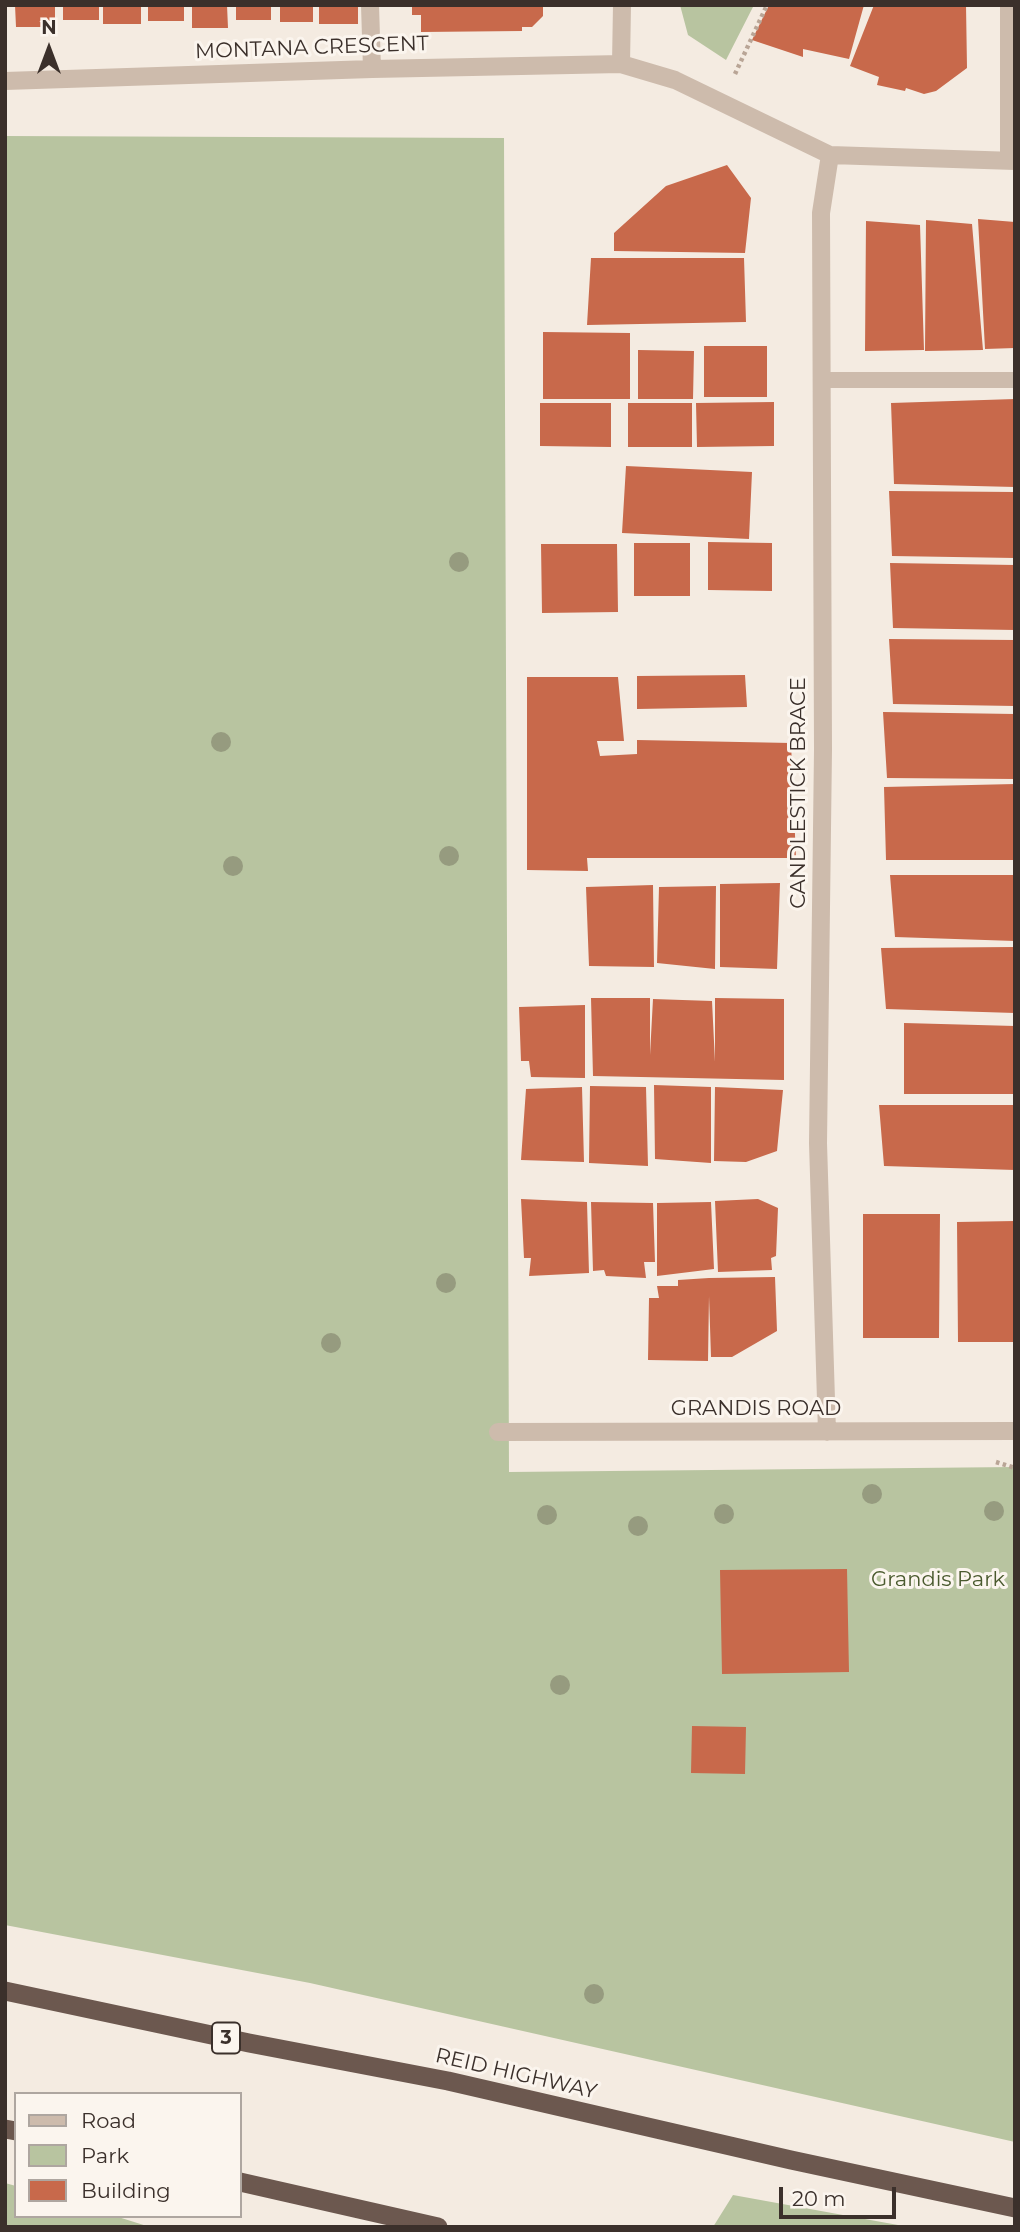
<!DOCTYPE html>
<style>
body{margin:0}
#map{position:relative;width:1020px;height:2232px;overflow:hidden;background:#f4ebe1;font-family:Montserrat,sans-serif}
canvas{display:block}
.frame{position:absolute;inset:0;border:7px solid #3b302b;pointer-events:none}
.legend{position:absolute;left:14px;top:2092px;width:228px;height:126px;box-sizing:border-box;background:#fbf5ee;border:2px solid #aea6a0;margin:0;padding:9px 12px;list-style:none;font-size:21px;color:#3b302b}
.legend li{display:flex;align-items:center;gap:14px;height:35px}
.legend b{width:35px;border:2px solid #aea6a0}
.north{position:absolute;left:14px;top:14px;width:70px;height:70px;-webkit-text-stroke:5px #fbf5ee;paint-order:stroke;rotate:0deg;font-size:19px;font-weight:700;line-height:28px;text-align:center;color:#3b302b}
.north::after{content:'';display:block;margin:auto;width:24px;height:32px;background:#3b302b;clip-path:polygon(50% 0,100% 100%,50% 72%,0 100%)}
.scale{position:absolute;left:779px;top:2187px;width:117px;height:32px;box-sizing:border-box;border:4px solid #3b302b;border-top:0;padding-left:9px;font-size:21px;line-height:24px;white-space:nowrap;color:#3b302b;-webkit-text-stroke:5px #fbf5ee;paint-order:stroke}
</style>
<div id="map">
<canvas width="1020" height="2232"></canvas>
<div class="frame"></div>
<ul class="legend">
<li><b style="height:9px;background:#cdbbac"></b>Road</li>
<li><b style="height:19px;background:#b8c4a0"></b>Park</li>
<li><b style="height:19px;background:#c8694b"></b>Building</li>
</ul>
<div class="north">N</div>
<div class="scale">20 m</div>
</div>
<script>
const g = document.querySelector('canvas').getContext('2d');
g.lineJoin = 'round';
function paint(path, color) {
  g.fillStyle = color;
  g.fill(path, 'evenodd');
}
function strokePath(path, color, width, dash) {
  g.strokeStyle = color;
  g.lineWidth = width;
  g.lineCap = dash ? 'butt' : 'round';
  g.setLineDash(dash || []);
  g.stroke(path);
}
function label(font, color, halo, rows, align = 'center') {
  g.font = font + ' Montserrat,sans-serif';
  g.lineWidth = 6;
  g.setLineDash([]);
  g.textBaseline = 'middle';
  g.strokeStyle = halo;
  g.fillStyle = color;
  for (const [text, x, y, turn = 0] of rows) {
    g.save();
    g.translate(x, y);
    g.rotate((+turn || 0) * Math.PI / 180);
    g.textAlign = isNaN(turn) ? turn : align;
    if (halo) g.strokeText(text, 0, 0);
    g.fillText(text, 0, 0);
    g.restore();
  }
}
paint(new Path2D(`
 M 680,5 L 754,5 L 726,60 L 688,35 Z
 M 5,136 L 504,138 L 509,1472 L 1015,1467 L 1015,2142 L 310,1983 L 5,1925 Z
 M 5,2183 L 16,2186 L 16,2216 L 115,2216 L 150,2227 L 5,2227 Z
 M 733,2195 L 909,2227 L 713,2227 Z`), '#b8c4a0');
paint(new Path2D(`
 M 15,5 L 55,5 L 55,27 L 16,27 Z
 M 63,5 L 99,5 L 99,20 L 63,20 Z
 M 103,5 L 141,5 L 141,24 L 103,24 Z
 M 148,5 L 184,5 L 184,21 L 148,21 Z
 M 192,5 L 227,5 L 228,28 L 192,28 Z
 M 236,5 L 271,5 L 271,20 L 236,20 Z
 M 280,5 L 313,5 L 313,22 L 280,22 Z
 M 319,5 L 358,5 L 358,24 L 319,24 Z
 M 412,5 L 543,5 L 543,16 L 532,27 L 522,27 L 522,31 L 421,32 L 421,15 L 412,15 Z
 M 769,5 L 864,5 L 849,59 L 803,49 L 803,57 L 752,40 Z
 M 874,5 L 966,5 L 967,68 L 936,91 L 924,94 L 906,88 L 905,91 L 877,85 L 879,77 L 850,66 Z
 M 727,165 L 751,198 L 745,253 L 614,251 L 614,233 L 666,186 Z
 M 978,219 L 1015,222 L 1015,348 L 985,349 Z
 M 926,220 L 972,224 L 983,350 L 925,351 Z
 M 866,221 L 920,225 L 924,350 L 865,351 Z
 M 591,258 L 744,258 L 746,322 L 587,325 Z
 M 543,332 L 630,333 L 630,399 L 543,399 Z
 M 704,346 L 767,346 L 767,397 L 704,397 Z
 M 638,350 L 694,351 L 693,399 L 638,399 Z
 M 1015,399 L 1015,487 L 894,484 L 891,403 Z
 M 774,402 L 774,446 L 697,447 L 696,403 Z
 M 540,403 L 611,403 L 611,447 L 540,446 Z
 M 628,403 L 692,403 L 692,447 L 628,447 Z
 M 626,466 L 752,472 L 749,539 L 622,533 Z
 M 889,491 L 1015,492 L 1015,558 L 892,556 Z
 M 708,542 L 772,543 L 772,591 L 708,590 Z
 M 634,543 L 690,543 L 690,596 L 634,596 Z
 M 541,544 L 617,544 L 618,612 L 542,613 Z
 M 890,563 L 1015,565 L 1015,630 L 893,628 Z
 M 889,639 L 1015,640 L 1015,706 L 893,704 Z
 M 745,675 L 747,707 L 637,709 L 637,676 Z
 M 527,677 L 618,677 L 624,741 L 597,741 L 600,756 L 637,754 L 637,740 L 791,743 L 796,858 L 587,858 L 588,871 L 527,870 Z
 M 883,712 L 1015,714 L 1015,779 L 887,778 Z
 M 1015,784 L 1015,860 L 886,860 L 884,787 Z
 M 890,875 L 1015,875 L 1015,941 L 895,937 Z
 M 780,883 L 777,969 L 720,967 L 720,884 Z
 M 653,885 L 654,967 L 589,966 L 586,887 Z
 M 716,886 L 715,969 L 657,963 L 659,887 Z
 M 1015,947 L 1015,1013 L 886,1009 L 881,948 Z
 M 591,998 L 650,998 L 650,1055 L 653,999 L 712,1001 L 715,1062 L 715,998 L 784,999 L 784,1080 L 593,1076 Z
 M 585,1005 L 585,1078 L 531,1077 L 529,1061 L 521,1061 L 519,1007 Z
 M 904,1023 L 1015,1026 L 1015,1094 L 904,1094 Z
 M 654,1085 L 711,1087 L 711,1163 L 655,1159 Z
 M 590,1086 L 646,1087 L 648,1166 L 589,1163 Z
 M 582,1087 L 584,1162 L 521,1160 L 526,1089 Z
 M 715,1087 L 783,1090 L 777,1151 L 746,1162 L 714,1161 Z
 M 879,1105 L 1015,1105 L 1015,1170 L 884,1166 Z
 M 521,1199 L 587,1202 L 589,1273 L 529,1276 L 531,1258 L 524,1258 Z
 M 758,1199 L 778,1208 L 776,1256 L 771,1258 L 772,1270 L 718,1272 L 715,1201 Z
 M 591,1202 L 653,1203 L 655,1262 L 644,1262 L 646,1278 L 606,1276 L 604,1270 L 593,1271 Z
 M 711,1202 L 714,1269 L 657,1276 L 657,1203 Z
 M 863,1214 L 940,1214 L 939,1338 L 863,1338 Z
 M 1015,1221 L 1015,1342 L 958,1342 L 957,1222 Z
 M 775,1277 L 777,1331 L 732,1357 L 711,1357 L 709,1296 L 708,1361 L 648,1360 L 649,1298 L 659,1298 L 657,1286 L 678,1286 L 678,1280 L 709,1278 Z
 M 847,1569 L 849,1672 L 722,1674 L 720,1570 Z
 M 692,1726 L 746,1727 L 745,1774 L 691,1773 Z`), '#c8694b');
strokePath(new Path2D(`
 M 735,74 L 767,5
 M 996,1462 L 1015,1468`), '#b9a596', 4.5, [3.5, 3.5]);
strokePath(new Path2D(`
 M 821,380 L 1015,380`), '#cdbbac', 16);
strokePath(new Path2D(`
 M 370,5 L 372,69
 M 1009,5 L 1009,161
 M 621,64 L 622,5
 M 5,81 L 372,69 L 621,64 L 675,80 L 830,155 L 1015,161
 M 498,1432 L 1015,1431
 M 827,1432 L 818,1143 L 823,750 L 821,213 L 830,155`), '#cdbbac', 18);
strokePath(new Path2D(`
 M 5,1991 L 249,2043 L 448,2081 L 791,2160 L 1015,2208
 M 5,2129 L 16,2131
 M 240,2182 L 438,2227`), '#6c584f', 19);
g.fillStyle = '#969b7f';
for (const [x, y] of [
 [459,562],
 [221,742],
 [449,856],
 [233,866],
 [446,1283],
 [331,1343],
 [872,1494],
 [994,1511],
 [724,1514],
 [547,1515],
 [638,1526],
 [560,1685],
 [594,1994]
]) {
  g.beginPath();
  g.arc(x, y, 10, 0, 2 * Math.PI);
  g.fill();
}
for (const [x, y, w] of [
 [226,2038,28]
]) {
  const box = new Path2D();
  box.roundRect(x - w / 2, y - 15.5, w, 31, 5);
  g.fillStyle = '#fbf5ee';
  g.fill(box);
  strokePath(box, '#3b302b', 2);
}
label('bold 19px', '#3b302b', null, [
 ["3",226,2038]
]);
label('21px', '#3b302b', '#fbf5ee', [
 ["MONTANA CRESCENT",312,48,-2],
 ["CANDLESTICK BRACE",799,793,-90],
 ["GRANDIS ROAD",756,1409],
 ["REID HIGHWAY",516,2074,13]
]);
label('21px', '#4a5a2e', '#fbf5ee', [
 ["Grandis Park",938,1580]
]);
</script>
